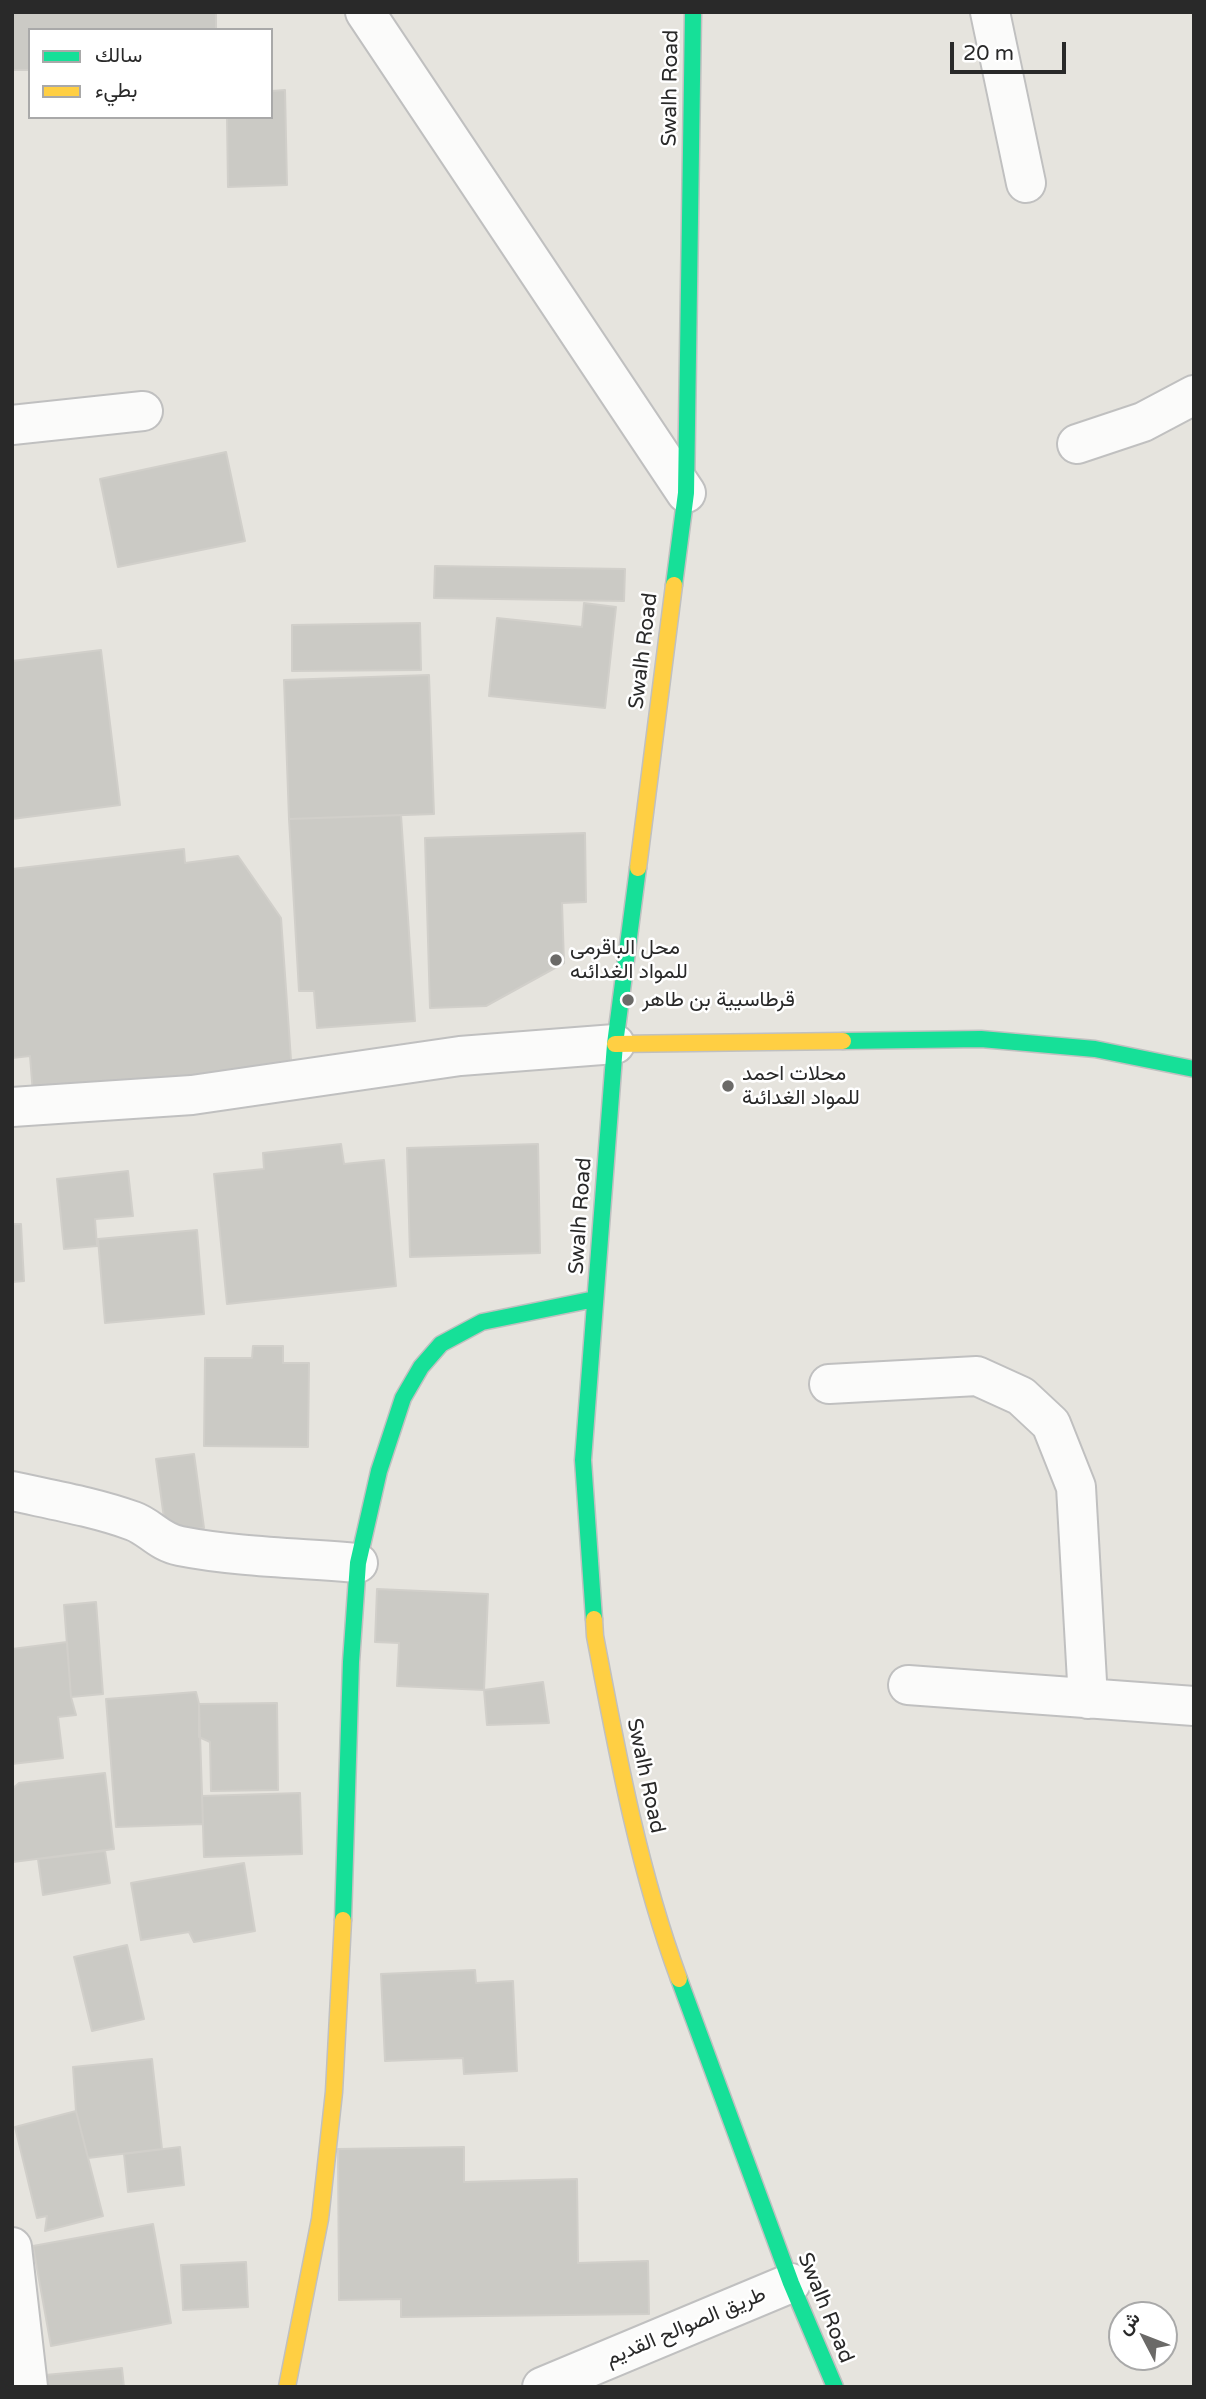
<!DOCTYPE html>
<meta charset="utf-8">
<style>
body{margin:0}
#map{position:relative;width:1206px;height:2399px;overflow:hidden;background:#e6e4de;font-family:"Varela Round",Vazirmatn,sans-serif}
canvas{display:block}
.frame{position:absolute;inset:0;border:14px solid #292929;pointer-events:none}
.legend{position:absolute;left:28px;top:28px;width:245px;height:91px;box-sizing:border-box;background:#fff;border:2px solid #a9a9a9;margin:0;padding:9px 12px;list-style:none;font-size:21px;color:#292929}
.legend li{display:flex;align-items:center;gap:14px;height:35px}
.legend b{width:35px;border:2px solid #a9a9a9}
.north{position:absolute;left:1108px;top:2301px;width:70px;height:70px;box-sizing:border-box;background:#fff;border:2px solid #a9a9a9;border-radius:50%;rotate:312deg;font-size:19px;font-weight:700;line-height:28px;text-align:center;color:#292929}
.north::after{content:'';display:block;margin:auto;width:24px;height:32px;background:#6b6a68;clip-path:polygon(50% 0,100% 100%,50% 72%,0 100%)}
.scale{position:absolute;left:950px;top:42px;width:116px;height:32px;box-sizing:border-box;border:4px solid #292929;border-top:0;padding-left:9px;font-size:21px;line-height:24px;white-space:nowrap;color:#292929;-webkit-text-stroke:5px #fff;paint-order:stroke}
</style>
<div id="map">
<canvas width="1206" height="2399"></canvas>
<div class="frame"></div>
<ul class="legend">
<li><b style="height:9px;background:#16e098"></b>سالك</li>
<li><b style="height:9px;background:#ffcf43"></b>بطيء</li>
</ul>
<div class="north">ش</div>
<div class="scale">20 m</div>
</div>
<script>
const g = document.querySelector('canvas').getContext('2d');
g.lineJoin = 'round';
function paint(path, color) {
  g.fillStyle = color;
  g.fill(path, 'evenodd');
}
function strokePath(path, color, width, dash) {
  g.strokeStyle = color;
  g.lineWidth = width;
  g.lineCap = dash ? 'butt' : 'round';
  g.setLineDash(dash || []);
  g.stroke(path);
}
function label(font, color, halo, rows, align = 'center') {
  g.font = font + ' "Varela Round",Vazirmatn,sans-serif';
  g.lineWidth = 5;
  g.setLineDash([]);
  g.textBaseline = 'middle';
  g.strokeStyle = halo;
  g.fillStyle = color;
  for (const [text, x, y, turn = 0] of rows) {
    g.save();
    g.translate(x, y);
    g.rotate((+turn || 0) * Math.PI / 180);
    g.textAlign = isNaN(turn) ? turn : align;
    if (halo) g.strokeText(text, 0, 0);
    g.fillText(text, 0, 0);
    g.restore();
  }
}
const building = new Path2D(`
 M 12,12 L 216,12 L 216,30 L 30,30 L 30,70 L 12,70 Z
 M 285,90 L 287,185 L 228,187 L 227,117 L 271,117 L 271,91 Z
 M 226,452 L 245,541 L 118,567 L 100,479 Z
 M 435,566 L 625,569 L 624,601 L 434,598 Z
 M 584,603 L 616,607 L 605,708 L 489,696 L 497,618 L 582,627 Z
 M 420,623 L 421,670 L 292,671 L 292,625 Z
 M 101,650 L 120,805 L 12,819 L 12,661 Z
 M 429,675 L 434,814 L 289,819 L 284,680 Z
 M 401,815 L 415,1021 L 317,1028 L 314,991 L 299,991 L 289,819 Z
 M 585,833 L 586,902 L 562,903 L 564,963 L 486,1006 L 430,1008 L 425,838 Z
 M 184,849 L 185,863 L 238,856 L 281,918 L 292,1074 L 33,1094 L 30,1056 L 12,1058 L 12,869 Z
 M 341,1144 L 344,1164 L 384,1160 L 396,1286 L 227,1304 L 214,1174 L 264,1169 L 263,1153 Z
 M 538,1144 L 540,1253 L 410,1257 L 407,1148 Z
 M 128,1171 L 133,1216 L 95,1219 L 97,1246 L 64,1249 L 57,1179 Z
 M 12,1224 L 21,1224 L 24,1281 L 12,1282 Z
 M 197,1230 L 204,1314 L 105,1323 L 98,1239 Z
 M 253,1346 L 283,1346 L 283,1363 L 309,1363 L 308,1447 L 204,1446 L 205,1358 L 252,1358 Z
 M 194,1454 L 204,1528 L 166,1533 L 156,1459 Z
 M 377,1589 L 488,1594 L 484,1690 L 397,1686 L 399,1643 L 375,1642 Z
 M 96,1602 L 103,1694 L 71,1697 L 64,1605 Z
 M 67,1642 L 71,1697 L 76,1715 L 58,1717 L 63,1758 L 12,1764 L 12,1649 Z
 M 543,1682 L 549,1723 L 487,1725 L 484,1690 Z
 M 196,1692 L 199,1704 L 203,1824 L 116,1827 L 106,1699 Z
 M 277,1703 L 278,1790 L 211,1791 L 210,1742 L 199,1737 L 199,1704 Z
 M 105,1773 L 114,1849 L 13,1862 L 12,1789 L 19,1783 Z
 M 300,1793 L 302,1854 L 204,1857 L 202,1796 Z
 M 105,1851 L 110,1883 L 43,1895 L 38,1859 Z
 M 244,1863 L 255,1931 L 194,1942 L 189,1932 L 141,1940 L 131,1883 Z
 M 127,1945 L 144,2019 L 92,2031 L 74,1957 Z
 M 475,1970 L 476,1983 L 513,1981 L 517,2071 L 464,2074 L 463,2058 L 385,2061 L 381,1974 Z
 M 152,2059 L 162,2149 L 88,2158 L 76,2111 L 73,2067 Z
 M 76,2111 L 103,2216 L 45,2231 L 47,2216 L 37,2218 L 15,2127 Z
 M 180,2147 L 184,2185 L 128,2192 L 124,2154 Z
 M 464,2147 L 464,2182 L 577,2179 L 578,2263 L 648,2261 L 649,2314 L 401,2317 L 401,2299 L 339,2300 L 338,2149 Z
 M 153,2224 L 171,2323 L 51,2346 L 33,2246 Z
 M 246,2262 L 248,2307 L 183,2310 L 181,2265 Z
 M 122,2368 L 124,2387 L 46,2387 L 45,2375 Z`);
paint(building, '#cbcac5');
strokePath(building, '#d1cfca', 2);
const street = new Path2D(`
 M 365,12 L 686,493
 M 990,12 L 1026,183
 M 12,425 L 143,411
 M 1077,444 L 1143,422 L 1194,395
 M 12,1107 L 192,1095 L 460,1056 L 615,1044
 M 829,1384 L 977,1376 L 1021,1396 L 1051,1424 L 1076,1487 L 1088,1699
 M 12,1491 C 53,1500 94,1507 133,1521 C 150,1527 159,1542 180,1546 C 236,1557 300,1558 358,1563
 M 908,1685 L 1194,1706
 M 12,2247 L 28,2387
 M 542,2387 L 791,2283`);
const fast = new Path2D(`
 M 674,585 L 686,493 L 693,12
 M 843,1041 L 981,1039 L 1095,1049 L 1194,1069
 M 594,1619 L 583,1460 L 615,1044 L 638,868
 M 343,1920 L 351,1662 L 358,1563 L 379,1471 L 403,1398 L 421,1367 L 441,1344 L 482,1322 L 595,1299
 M 679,1979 L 791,2283 L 835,2387`);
const slow = new Path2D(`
 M 638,868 L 674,585
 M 615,1044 L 843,1041
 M 594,1619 L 595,1636 C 617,1752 638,1868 679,1979
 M 287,2387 L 320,2219 L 334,2092 L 343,1920`);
strokePath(street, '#c0c0c0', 42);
strokePath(fast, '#c0c0c0', 19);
strokePath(slow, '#c0c0c0', 19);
strokePath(street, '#fbfbfa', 38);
strokePath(fast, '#16e098', 16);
strokePath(slow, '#ffcf43', 16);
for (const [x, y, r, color] of [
 [556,960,7,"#6b6a68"],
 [628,1000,7,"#6b6a68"],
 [728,1086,7,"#6b6a68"]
]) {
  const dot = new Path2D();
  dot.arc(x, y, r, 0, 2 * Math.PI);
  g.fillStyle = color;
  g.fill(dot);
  strokePath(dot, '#fff', 2.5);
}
label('21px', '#292929', '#fff', [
 ["Swalh Road",671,88,-89],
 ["Swalh Road",644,651,-83],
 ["Swalh Road",581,1216,-86],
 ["Swalh Road",645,1776,78],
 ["Swalh Road",825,2308,68],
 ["طريق الصوالح القديم",686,2327,-23]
]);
label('21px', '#292929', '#fff', [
 ["محل الباقرمى",570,948],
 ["للمواد الغدائىه",570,972],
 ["قرطاسيية بن طاهر",642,1000],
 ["محلات احمد",742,1074],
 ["للمواد الغدائىة",742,1098]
], 'left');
</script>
